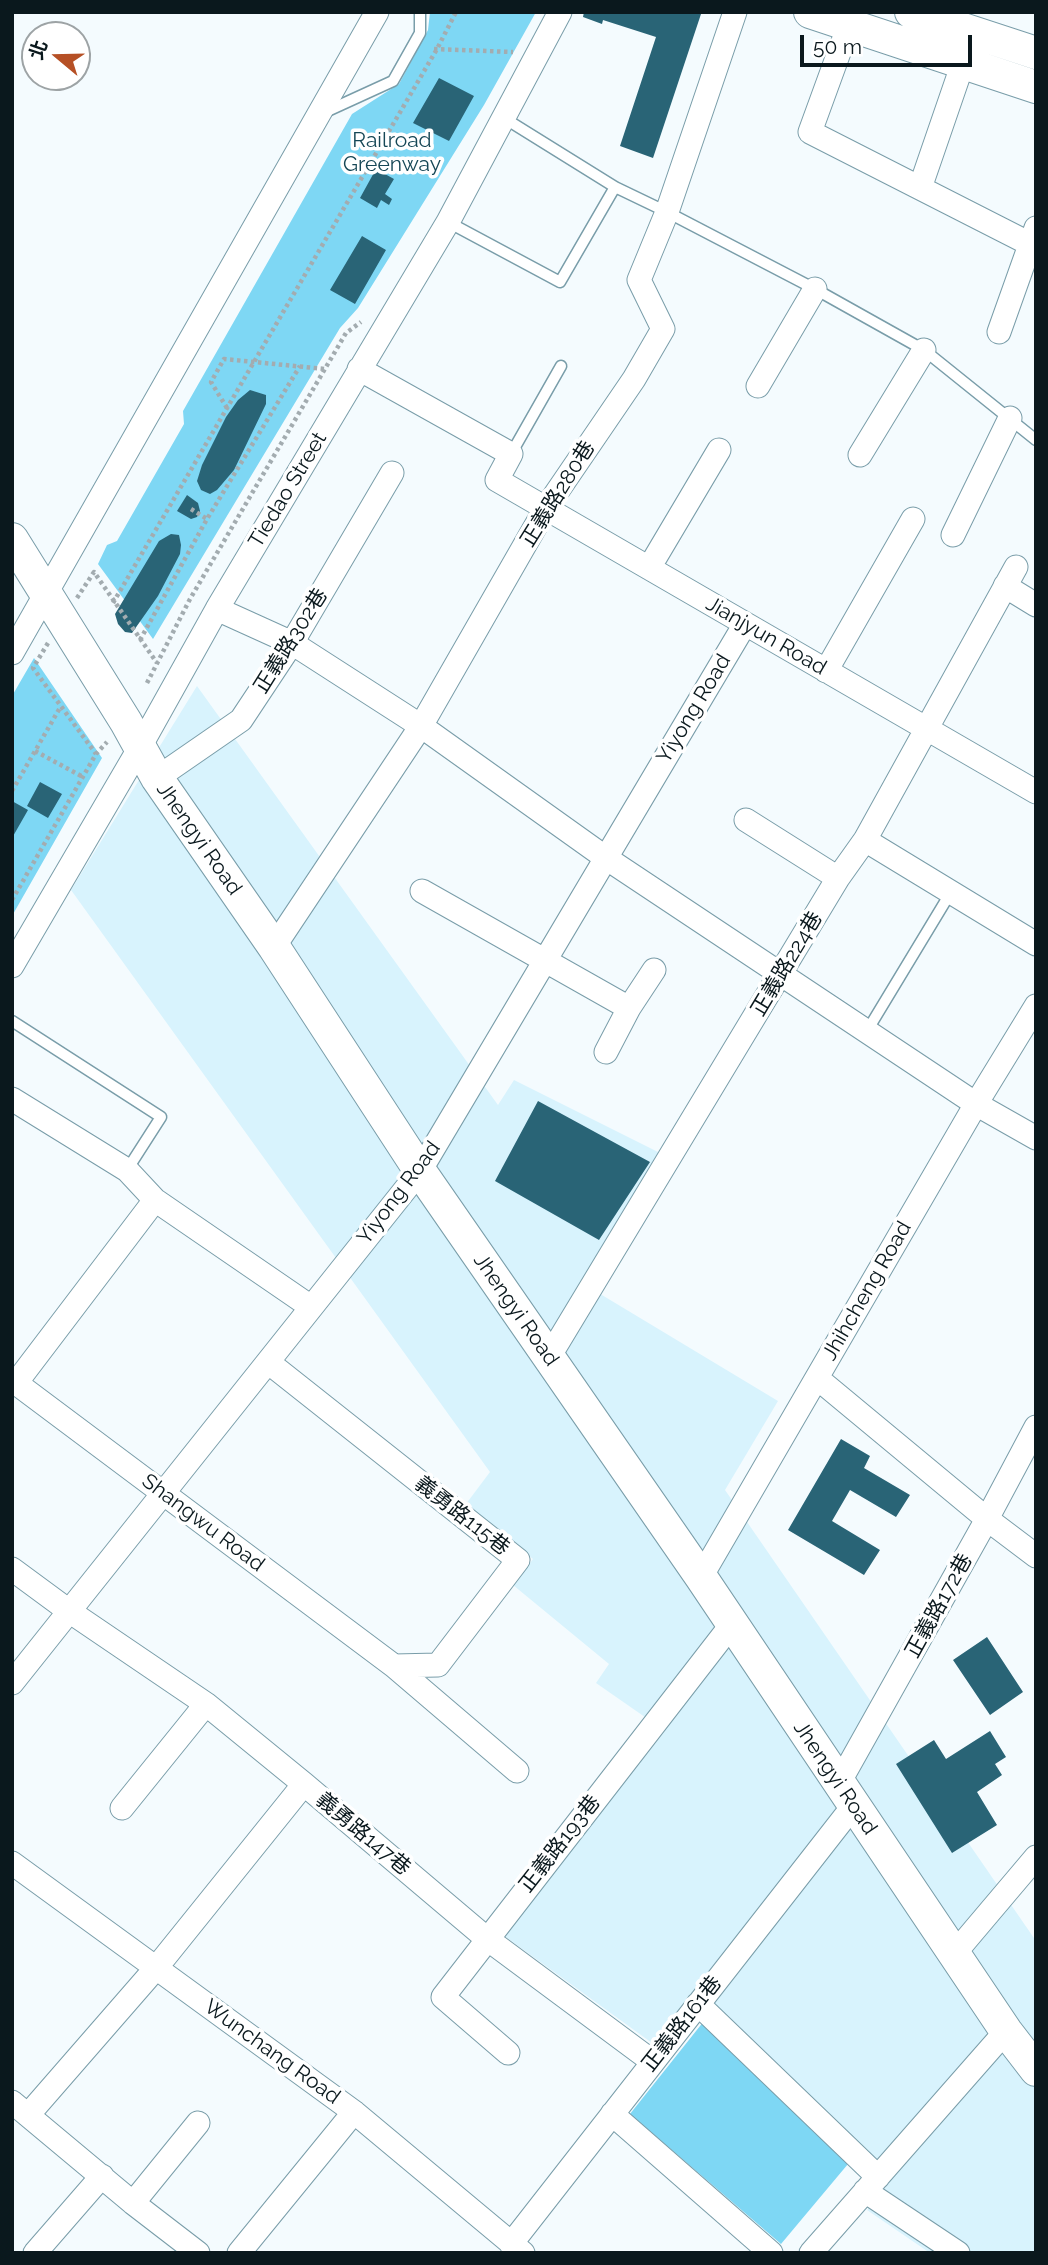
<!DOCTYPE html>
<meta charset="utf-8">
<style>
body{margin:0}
#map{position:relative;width:1048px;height:2265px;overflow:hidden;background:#f4fbfe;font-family:Raleway,"Noto Sans TC",sans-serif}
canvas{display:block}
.frame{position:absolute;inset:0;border:14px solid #0a181d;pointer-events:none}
.north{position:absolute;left:21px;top:21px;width:70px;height:70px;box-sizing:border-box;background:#fff;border:2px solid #9da3a5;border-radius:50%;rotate:289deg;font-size:19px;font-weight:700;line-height:28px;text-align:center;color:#0a181d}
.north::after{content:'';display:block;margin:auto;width:24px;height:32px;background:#b65025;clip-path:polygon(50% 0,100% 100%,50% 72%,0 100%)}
.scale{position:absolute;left:800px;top:35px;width:172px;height:32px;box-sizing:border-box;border:4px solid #0a181d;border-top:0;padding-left:9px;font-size:21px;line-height:24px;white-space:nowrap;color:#0a181d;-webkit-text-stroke:5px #fff;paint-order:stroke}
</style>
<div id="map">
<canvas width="1048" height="2265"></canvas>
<div class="frame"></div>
<div class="north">北</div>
<div class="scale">50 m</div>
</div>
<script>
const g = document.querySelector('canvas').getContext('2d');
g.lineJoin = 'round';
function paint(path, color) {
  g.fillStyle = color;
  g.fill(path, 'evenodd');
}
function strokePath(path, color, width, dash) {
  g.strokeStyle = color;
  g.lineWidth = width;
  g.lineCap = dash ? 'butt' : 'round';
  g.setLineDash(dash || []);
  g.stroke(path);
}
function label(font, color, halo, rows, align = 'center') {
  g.font = font + ' Raleway,"Noto Sans TC",sans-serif';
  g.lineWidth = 7;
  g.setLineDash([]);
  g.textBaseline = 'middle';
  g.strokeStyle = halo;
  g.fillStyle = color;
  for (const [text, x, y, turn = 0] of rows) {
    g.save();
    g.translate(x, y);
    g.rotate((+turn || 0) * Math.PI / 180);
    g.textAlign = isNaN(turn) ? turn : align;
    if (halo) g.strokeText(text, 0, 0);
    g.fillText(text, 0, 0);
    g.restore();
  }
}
paint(new Path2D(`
 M 197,686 L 498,1105 L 514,1080 L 660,1153 L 582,1283 L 778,1401 L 725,1490 L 1036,1941 L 1036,2253 L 930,2253 L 867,2210 L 892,2178 L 696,1988 L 652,2043 L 503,1935 L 665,1731 L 596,1683 L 609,1664 L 513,1585 L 533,1559 L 466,1504 L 490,1472 L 71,890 Z`), '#d8f3fd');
paint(new Path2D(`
 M 430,12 L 536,12 L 484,105 L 358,308 L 340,328 L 153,639 L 98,564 L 107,545 L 117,541 L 184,424 L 183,411 L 352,114 L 399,84 L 428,30 Z
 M 34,658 L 102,758 L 12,916 L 12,696 Z
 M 704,2021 L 848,2164 L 781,2244 L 630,2114 Z`), '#7ed7f4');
paint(new Path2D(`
 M 584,12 L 696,12 L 701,14 L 653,158 L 620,146 L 656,37 L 603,20 L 602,24 L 583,17 Z
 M 439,78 L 474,96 L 449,141 L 413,123 Z
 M 376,169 L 394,179 L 385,194 L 392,199 L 389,205 L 381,200 L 377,208 L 360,198 Z
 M 362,236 L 386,250 L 355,304 L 330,290 Z
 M 250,390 L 266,395 L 266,404 L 234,470 L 217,490 L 210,494 L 201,490 L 197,481 L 202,465 L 226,417 L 238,400 Z
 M 187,495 L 198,503 L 200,511 L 197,517 L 191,519 L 177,511 Z
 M 171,534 L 179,535 L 181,545 L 180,554 L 158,596 L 132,633 L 125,632 L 118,624 L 115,614 L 159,541 Z
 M 40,782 L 62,794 L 48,818 L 27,806 Z
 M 12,801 L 28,810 L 12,838 Z
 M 538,1101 L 650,1162 L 599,1240 L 495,1181 Z
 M 841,1439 L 870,1456 L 864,1468 L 910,1495 L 896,1517 L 850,1490 L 832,1521 L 880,1550 L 864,1575 L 788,1530 Z
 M 987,1637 L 1023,1692 L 990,1715 L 953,1660 Z
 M 990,1731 L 1006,1757 L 995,1764 L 1002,1775 L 977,1792 L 997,1825 L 952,1853 L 896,1764 L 934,1740 L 946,1759 Z`), '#296476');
const lane = new Path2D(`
 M 323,113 L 393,81 L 420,33 L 420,12
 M 504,118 L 615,187 L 667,212 L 815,289 L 924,350 L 1036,440
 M 448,222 L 560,282 L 615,187
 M 511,454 L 561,366
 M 12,1021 L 161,1117 L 127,1170
 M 867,1031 L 951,892`);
const street = new Path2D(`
 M 849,25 L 810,132 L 1030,244
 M 920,188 L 963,63
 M 999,332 L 1036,228
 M 359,369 L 511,454 L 497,480 L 1036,792
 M 758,386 L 815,289
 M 860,455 L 924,350
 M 953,535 L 1010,418
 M 649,568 L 719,450
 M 1005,586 L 1036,605
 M 217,609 L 292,643 L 421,726 L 606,858 L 976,1104 L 1036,1138
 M 12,653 L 377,12
 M 826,671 L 913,519
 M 157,778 L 241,720 L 292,643 L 392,473
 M 746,820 L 838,878
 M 865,840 L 1036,944
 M 422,891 L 629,1008
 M 274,947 L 421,726 L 546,508 L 634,379 L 663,329 L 639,280 L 667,212 L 735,12
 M 12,966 L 140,747 L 217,609 L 448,222 L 560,12
 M 606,1052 L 629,1008 L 654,970
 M 12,1099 L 127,1170 L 155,1200 L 311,1307
 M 549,1357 L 838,878 L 865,840 L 1016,567
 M 268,1362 L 518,1560 L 438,1665 L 394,1666
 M 817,1378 L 987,1519 L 1036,1556
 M 12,1380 L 394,1666 L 517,1771
 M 16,1383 L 155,1200
 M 12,1569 L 69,1611 L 206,1704 L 304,1784 L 486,1938 L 653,2062
 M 701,1577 L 976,1104 L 1036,1006
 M 12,1683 L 420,1171 L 745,624
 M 839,1783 L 987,1519 L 1036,1427
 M 122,1808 L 206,1704
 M 12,1863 L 354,2112 L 523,2253
 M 954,1954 L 1036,1857
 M 698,2004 L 878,2177
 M 508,2053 L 443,1997 L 732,1624
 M 12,2102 L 133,2203 L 198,2253
 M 612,2114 L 771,2253
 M 28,2115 L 156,1968 L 304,1784
 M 865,2191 L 958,2253
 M 133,2203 L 198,2123
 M 511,2244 L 854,1805
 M 35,2253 L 102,2176
 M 239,2253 L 354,2112
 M 811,2253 L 1006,2031`);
const secondary = new Path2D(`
 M 810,12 L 1036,87
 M 911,12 L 1036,53
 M 12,539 L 126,722 L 157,778 L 274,947 L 420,1171 L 701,1577 L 1006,2031 L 1036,2070`);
strokePath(lane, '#799da9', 13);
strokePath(street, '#799da9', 25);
strokePath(secondary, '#799da9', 34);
strokePath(new Path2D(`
 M 434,49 L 513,52
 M 227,408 L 211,382 L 224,359 L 325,369
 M 191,509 L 207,519
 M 77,598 L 94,572 L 157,663
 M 113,603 L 437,49 L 456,12
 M 140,640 L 207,519 L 300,366
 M 48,643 L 33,668 L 96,754
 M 147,683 L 190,599 L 346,333 L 361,322
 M 35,751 L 83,777
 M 12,791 L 61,706
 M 12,900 L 96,754 L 107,742`), '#a3acb0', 4.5, [3.5, 3.5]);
strokePath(lane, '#fff', 10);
strokePath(street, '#fff', 23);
strokePath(secondary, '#fff', 32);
label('21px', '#164756', '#fff', [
 ["Railroad",392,141],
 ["Greenway",392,165]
]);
label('21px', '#0a181d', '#fff', [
 ["Tiedao Street",288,490,-59],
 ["正義路280巷",558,494,-58],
 ["Jianjyun Road",766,636,30],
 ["正義路302巷",291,641,-58],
 ["Yiyong Road",694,709,-59],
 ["Jhengyi Road",199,839,55],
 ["正義路224巷",787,964,-59],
 ["Yiyong Road",399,1193,-53],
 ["Jhihcheng Road",867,1291,-60],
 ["Jhengyi Road",516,1310,55],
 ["義勇路115巷",462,1516,38],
 ["Shangwu Road",203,1523,37],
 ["正義路172巷",939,1606,-61],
 ["Jhengyi Road",835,1778,56],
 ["義勇路147巷",363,1834,40],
 ["正義路193巷",560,1844,-52],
 ["正義路161巷",682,2024,-52],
 ["Wunchang Road",272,2052,36]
]);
</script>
